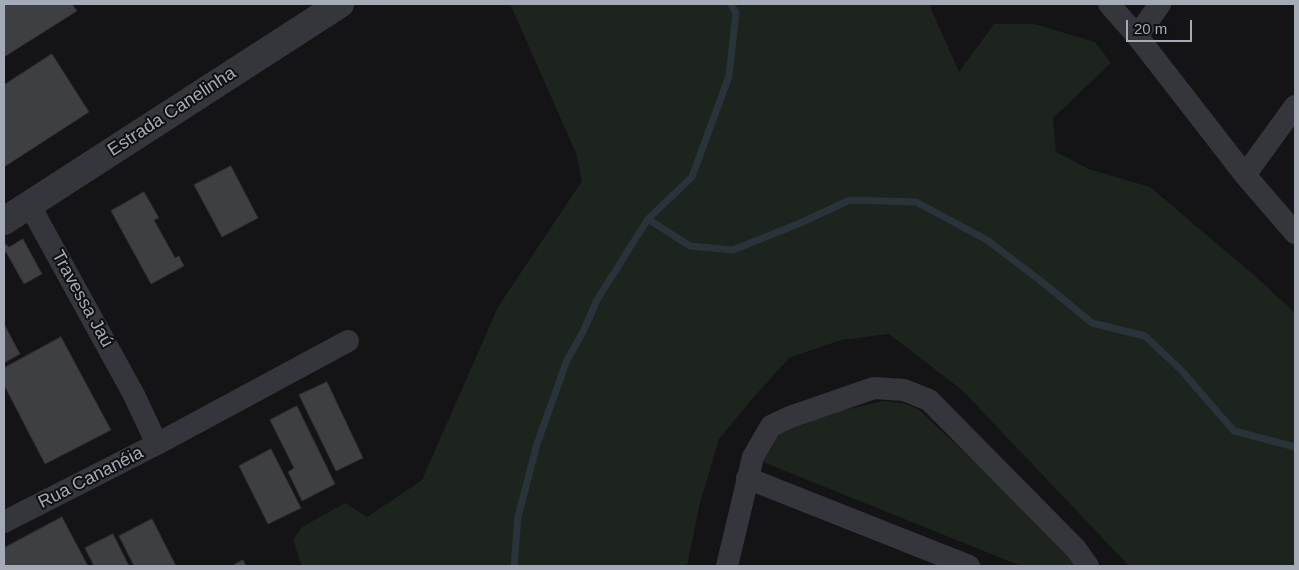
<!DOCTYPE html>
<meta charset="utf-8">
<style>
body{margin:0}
#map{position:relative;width:1299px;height:570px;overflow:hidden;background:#141416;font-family:Arial,sans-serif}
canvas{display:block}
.frame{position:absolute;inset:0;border:5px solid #a5abb6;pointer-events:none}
.scale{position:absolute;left:1126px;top:20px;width:66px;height:22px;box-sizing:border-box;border:2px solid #a5abb6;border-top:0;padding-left:6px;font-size:15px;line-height:18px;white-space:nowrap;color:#a5abb6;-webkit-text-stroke:4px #0f0f11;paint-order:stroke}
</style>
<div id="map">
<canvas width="1299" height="570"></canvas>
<div class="frame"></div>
<div class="scale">20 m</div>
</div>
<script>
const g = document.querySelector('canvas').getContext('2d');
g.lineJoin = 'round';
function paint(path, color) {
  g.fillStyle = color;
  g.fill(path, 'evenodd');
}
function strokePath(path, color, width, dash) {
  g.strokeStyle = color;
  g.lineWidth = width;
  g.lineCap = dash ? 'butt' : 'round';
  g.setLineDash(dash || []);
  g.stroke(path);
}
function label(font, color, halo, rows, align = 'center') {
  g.font = font + ' Arial,sans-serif';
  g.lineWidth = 4;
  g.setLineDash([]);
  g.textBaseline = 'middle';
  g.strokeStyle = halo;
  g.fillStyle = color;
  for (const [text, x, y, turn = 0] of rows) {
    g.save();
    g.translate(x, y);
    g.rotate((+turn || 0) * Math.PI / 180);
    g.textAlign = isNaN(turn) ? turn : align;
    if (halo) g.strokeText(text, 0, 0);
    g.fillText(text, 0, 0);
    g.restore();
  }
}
paint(new Path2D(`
 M 510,4 L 929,4 L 959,72 L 994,24 L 1034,24 L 1095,42 L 1111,63 L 1053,118 L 1056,152 L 1089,169 L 1150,187 L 1255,276 L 1295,313 L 1295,566 L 1129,566 L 962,390 L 889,334 L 841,340 L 789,358 L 752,399 L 719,439 L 700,503 L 687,566 L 302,566 L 293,540 L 302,527 L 345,503 L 367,517 L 422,480 L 498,307 L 582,181 L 576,153 Z
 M 883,401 L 903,403 L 918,409 L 1086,566 L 1021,566 L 763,462 L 780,433 L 798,421 Z`), '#1c241d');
strokePath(new Path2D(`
 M 648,219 L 690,246 L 733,250 L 798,224 L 850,200 L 916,202 L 987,240 L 1046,285 L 1092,323 L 1145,336 L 1181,370 L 1234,431 L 1295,447
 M 514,566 L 518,517 L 537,444 L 567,360 L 583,332 L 597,300 L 648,219 L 692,177 L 729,76 L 736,13 L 731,4`), '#2a333a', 7);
const building = new Path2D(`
 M 4,4 L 72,4 L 77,11 L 4,57 Z
 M 52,54 L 89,112 L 4,167 L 4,85 Z
 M 231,166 L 258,218 L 222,237 L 194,185 Z
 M 144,192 L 159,218 L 154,220 L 175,258 L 179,256 L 184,266 L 151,284 L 111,211 Z
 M 23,239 L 42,274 L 24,284 L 6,252 L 4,254 L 4,243 L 9,247 Z
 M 4,324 L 20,354 L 4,363 Z
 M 61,337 L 111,430 L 45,464 L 4,385 L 4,368 Z
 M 327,382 L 363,458 L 336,471 L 299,395 Z
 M 297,406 L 335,484 L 302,501 L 288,472 L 294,468 L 270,420 Z
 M 271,449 L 301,508 L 268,524 L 239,466 Z
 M 62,517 L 88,566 L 4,566 L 4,548 Z
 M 152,519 L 176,566 L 134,566 L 119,536 Z
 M 113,534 L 129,566 L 94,566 L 85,548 Z
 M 243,560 L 246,566 L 232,566 Z`);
paint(building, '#3e3f43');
strokePath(building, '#2e2e32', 1);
strokePath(new Path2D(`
 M 1109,4 L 1137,36 L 1245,175 L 1295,233
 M 1137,36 L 1160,4
 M 1245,175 L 1295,106
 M 157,444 L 348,341
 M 747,478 L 969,566
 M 4,522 L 157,444 L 134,395 L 29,204
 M 727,566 L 753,457 L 771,426 L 790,417 L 874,388 L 904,390 L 929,400 L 1076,549 L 1088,566`), '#35363b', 22);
strokePath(new Path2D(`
 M 4,221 L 340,4`), '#35363b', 28);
label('18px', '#a5abb6', '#0f0f11', [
 ["Estrada Canelinha",172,112,-33],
 ["Travessa Jaú",82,299,61],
 ["Rua Cananéia",91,478,-27]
]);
</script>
